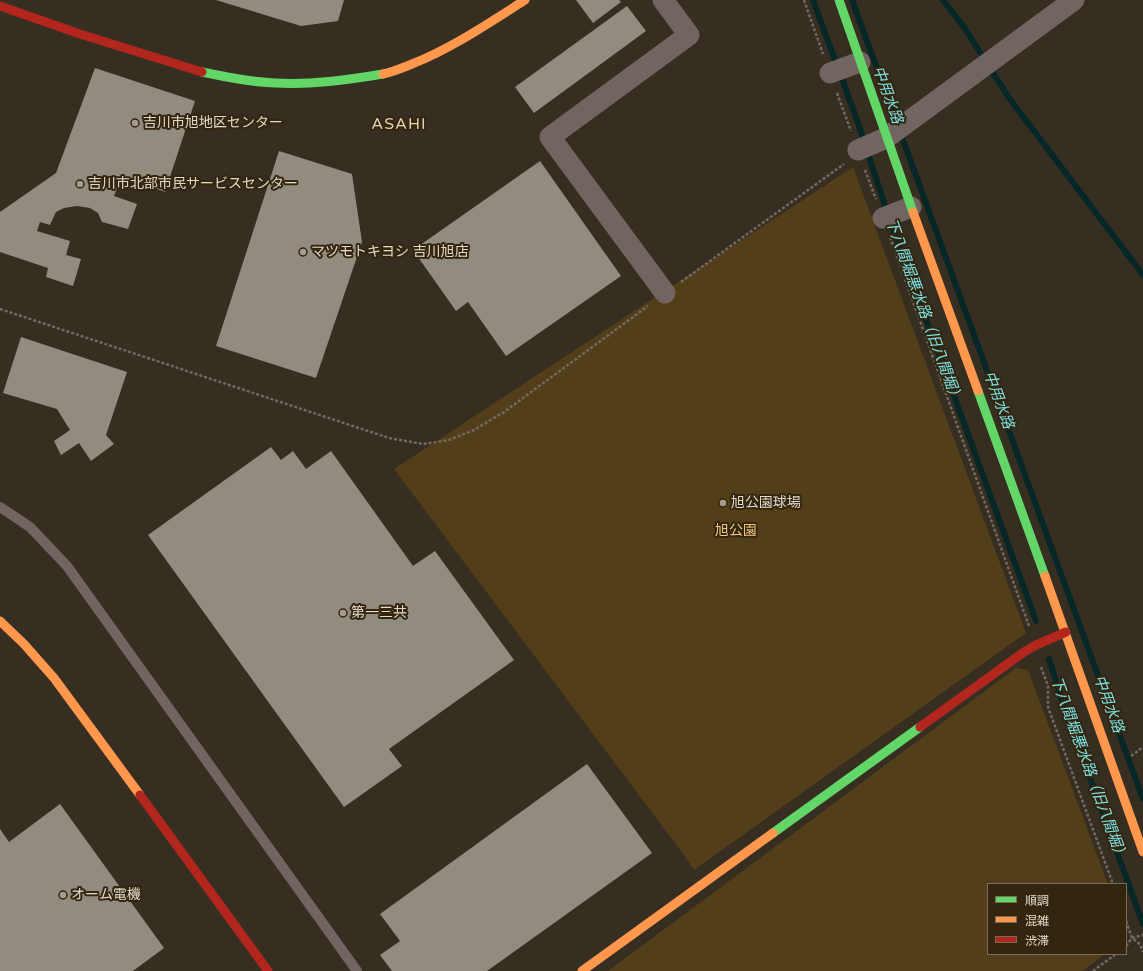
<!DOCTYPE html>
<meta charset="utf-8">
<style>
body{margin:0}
#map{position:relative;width:1143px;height:971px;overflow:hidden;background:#362e21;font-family:"Varela Round","Noto Sans JP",sans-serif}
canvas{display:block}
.legend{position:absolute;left:987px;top:883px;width:140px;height:72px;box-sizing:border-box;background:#34260e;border:1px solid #796d59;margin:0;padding:5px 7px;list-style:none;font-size:12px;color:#e1d8ca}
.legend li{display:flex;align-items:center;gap:8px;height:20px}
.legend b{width:20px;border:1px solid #796d59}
</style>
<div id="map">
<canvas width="1143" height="971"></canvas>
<ul class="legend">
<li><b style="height:5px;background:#63d668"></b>順調</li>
<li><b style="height:5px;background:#ff974d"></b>混雑</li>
<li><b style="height:5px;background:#b3261e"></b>渋滞</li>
</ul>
</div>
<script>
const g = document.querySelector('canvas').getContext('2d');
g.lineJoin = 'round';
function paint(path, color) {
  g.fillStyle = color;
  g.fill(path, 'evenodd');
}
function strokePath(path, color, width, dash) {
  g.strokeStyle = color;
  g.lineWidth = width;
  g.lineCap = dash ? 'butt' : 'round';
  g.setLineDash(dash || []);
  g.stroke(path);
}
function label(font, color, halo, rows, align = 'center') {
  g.font = font + ' "Varela Round","Noto Sans JP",sans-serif';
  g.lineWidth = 4;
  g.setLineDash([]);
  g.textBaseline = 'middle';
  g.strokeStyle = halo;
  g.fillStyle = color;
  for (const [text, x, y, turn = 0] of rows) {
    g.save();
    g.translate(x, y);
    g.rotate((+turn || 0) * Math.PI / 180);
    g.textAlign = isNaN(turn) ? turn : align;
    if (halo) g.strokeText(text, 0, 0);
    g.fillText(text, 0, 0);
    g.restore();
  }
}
paint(new Path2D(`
 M 853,167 L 1026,633 L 694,870 L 689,862 L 394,469 Z
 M 1016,668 L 1028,670 L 1108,884 L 988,884 L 988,954 L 1105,954 L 1082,971 L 608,971 Z`), '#523e19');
strokePath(new Path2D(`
 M 813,0 L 857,120 L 886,209 L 1036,621
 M 852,0 L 1143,799
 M 943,0 L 964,27 L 1009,98 L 1143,275
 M 1049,659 L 1062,700 L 1143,924`), '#072727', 6);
paint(new Path2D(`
 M 216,0 L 344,0 L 338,21 L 301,26 Z
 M 576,0 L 619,0 L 621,2 L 593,23 Z
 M 627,6 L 646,31 L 534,113 L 515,87 Z
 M 95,68 L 195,101 L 165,192 L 122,176 L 114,196 L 137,204 L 128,229 L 102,222 L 98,213 L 90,208 L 77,206 L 64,208 L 56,212 L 50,225 L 40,222 L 37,231 L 70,241 L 66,255 L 81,259 L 73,286 L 46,277 L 48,268 L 0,252 L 0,212 L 56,173 Z
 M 279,151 L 352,174 L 362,242 L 316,378 L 216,346 Z
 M 540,161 L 621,276 L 506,356 L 468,302 L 456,311 L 413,250 Z
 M 21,337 L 127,372 L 106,435 L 114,444 L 91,461 L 79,443 L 61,455 L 54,441 L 70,430 L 57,409 L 3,393 Z
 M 271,447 L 281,460 L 293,451 L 306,469 L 331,451 L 413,566 L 435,551 L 514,660 L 389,749 L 402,766 L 344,807 L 148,535 Z
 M 587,764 L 652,853 L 487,971 L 392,971 L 380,955 L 400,941 L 380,914 Z
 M 60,804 L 164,948 L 133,971 L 0,971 L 0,829 L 9,842 Z`), '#928b80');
strokePath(new Path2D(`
 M 804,0 L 823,54
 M 837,93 L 851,131
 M 865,170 L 876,199
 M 890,237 L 1029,626
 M 681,282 L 844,164
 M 0,309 L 389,438 L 423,444 L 449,440 L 474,430 L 504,412 L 648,306
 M 1041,667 L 1048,686 L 1048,707 L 1113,884
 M 1131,756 L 1143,747
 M 1126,921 L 1132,938 L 1140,944 L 1143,952
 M 1126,946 L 1132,938 L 1143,935
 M 1093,971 L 1116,954`), '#726962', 2.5, [3, 2]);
strokePath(new Path2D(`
 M 0,507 L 30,527 L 67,566 L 357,971`), '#726460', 10);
strokePath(new Path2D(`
 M 663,0 L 689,35 L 550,137 L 665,293
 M 830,73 L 860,62
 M 858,150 L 886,138 L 1074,0
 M 883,218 L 911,207`), '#726460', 21);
strokePath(new Path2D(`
 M 839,0 L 913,212
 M 202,72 C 226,77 250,82 275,83 C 311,85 347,80 383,74
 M 978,391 L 1045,576
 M 773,833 L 920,727`), '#63d668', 9);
strokePath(new Path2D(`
 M 383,74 C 393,72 402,68 412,64 C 452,48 489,23 525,0
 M 913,212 L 978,391
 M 1045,576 L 1143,852
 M 0,621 L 24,644 L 54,678 L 140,795
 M 582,971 L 773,833`), '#ff974d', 9);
strokePath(new Path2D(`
 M 0,6 L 80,34 L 202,72
 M 920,727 L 1024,652 L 1036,645 L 1066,632
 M 140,795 L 268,971`), '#b3261e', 9);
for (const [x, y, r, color] of [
 [135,123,4,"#a59c8f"],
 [80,184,4,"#a59c8f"],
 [303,252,4,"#a59c8f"],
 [723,503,4,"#a59c8f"],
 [343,613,4,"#a59c8f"],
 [63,895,4,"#a59c8f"]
]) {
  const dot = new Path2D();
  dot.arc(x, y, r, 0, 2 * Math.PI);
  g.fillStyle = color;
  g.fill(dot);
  strokePath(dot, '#34260e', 1.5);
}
label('14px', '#e1d8ca', '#34260e', [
 ["吉川市旭地区センター",143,123],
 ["吉川市北部市民サービスセンター",88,184],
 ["マツモトキヨシ 吉川旭店",311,252],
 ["旭公園球場",731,503],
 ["第一三共",351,613],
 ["オーム電機",71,895]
], 'left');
label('14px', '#f1c986', '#34260e', [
 ["旭公園",736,531]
]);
label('italic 15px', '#7be1e7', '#34260e', [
 ["中用水路",887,95,70],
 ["下八間堀悪水路（旧八間堀）",923,311,70],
 ["中用水路",998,400,70],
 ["中用水路",1108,704,70],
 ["下八間堀悪水路（旧八間堀）",1088,769,70]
]);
g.letterSpacing = '1px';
label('16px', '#e3d1b4', '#34260e', [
 ["ASAHI",399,125]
]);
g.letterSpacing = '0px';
</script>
